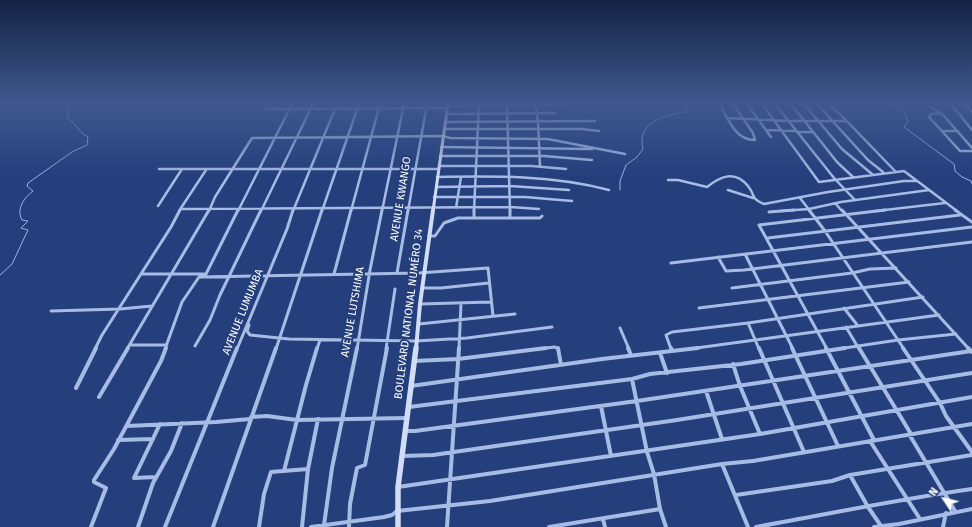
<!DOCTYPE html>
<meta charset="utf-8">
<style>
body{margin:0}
#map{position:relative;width:972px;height:527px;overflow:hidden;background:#243f7c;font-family:"Fira Sans",sans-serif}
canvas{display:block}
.north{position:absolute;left:924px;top:479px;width:40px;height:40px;-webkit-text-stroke:3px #243f7c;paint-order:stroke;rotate:305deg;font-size:11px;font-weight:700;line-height:16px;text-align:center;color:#fff}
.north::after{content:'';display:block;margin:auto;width:14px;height:18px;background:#fff;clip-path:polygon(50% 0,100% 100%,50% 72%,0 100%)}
</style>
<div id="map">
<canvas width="972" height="527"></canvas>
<div class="north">N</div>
</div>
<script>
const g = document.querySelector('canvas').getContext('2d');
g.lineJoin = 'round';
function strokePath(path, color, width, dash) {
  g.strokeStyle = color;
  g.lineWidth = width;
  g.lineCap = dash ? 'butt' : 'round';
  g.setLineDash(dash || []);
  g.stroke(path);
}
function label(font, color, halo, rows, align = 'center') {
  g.font = font + ' "Fira Sans",sans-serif';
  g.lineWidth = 4;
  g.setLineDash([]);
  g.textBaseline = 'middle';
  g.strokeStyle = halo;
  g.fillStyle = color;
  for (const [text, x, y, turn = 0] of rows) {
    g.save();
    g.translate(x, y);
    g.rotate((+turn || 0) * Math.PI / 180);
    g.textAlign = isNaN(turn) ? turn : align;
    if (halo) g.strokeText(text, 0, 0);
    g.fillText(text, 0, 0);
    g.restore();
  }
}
strokePath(new Path2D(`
 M 889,104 C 899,107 905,110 908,121 L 904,127 L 954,164 L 955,171 L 962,177 L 971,181 L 972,184
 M 620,190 L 620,181 L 626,165 L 637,157 L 643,149 C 636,122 665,115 685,112 L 688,108 L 682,104
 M 0,275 L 12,264 L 28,230 L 21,228 L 28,221 L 22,220 C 16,209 24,198 33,191 L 27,186 L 28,183 L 72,152 L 87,145 L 88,137 C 79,133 76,123 67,118 L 68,111 L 66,107 L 70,104`), '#9cb5e6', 1);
strokePath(new Path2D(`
 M 269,104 L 265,109 L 447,108
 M 507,104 L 510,211
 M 535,104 L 538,121 L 540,166
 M 720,104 C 728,119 735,140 755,140 L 753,133 L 733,104
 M 747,104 L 771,137
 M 762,104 L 819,182 L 904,171 L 957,211
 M 775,104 L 834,178 L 855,200
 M 791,104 L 837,162 L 853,177
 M 804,104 L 842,149 L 872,174
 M 817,104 L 868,160 L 883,172
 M 828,104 L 839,113 L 895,171
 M 927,104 L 944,116 L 972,148
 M 951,104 L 972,130
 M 965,104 L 972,112
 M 447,106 L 563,104
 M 942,113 L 931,114 L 929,117 L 960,151 L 972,151
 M 446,114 L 555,113
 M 727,118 L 789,121 L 846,121
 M 445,122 L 595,121
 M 444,129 L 581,129 L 599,131
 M 766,130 L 796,131
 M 942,131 L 958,131
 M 797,132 L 813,132
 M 441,147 L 592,149
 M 440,156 L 544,156 L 592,160
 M 439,166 L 532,166 L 566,169
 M 159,169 L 439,169
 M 437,177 C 495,176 552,175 609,190
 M 668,180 L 678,180 L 707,187 C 721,176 735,170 748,186 C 756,196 750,198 764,204 L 828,192 L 904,181 L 916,181
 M 436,187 L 510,186 L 569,190
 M 728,190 L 753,198
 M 434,197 L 525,197 L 572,201
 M 800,198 L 810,211
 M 835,203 L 842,211
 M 158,206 L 182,169
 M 456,208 L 461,177
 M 182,209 L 510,207 L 539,209
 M 179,211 L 206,170
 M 209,211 L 215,197 L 252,138 L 443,136 L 450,138 L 548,139 L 625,154
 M 238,211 L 292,104
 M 261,211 L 313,104
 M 293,211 L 337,104
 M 322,211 L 359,104
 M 351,211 L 380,104
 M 382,211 L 404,104
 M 408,211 L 427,104
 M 474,211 L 479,104
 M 781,211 L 809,209 L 841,202 L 929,190
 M 876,211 L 945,203`), '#a7bce5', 2.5);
strokePath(new Path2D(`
 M 510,210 L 510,218
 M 809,210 L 825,231 L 904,349
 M 842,210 L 969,349
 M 955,210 L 972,222
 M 769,212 L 794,210
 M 474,217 L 474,210
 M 429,236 L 435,236 L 444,223 L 458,218 L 540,218 L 542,216
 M 768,238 L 960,215
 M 745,254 L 793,349
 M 718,257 L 726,271 L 744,270 L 972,242
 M 671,263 L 972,227
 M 397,273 L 408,210
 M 142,274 L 204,274
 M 334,274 L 351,210
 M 205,276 L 238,210
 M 423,288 L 441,288 L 489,283
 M 732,288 L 852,273 L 870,269 L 896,268
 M 420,304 L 491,302
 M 699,308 L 909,282
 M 844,308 L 858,326
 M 51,311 L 120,309 L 152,306
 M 748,323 L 759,349
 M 419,324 L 515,314
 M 249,325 L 247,331 L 250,335 L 289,339 L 416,341 L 467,338 L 552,327
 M 846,327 L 859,349
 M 620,328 L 629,349
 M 131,345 L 167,345
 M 195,346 L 210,320 L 220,295 L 261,210
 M 95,349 L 102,335 L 171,227 L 180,210
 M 127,349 L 209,210
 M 165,349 L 182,302 L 199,277 L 419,273 L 488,268 L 493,316
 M 237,349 L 287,229 L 293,210
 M 276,349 L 322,210
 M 317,349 L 320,340
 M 357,349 L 370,270 L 382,210
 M 386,349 L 395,289
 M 459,349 L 461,303
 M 538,349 L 555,347 L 558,349
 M 671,349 L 666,335 L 672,332 L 748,323 L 923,297
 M 689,349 L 939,315
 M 827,349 L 759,225 L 885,210
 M 838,349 L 898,340 L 956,334`), '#a7bce5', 3);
strokePath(new Path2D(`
 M 558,348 L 561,365
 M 628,348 L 631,355
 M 671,348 L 672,351
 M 759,348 L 804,452
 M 792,348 L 838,446
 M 826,348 L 874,440
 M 859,348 L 911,434
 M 903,348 L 940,403 L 946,416 L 972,452
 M 968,348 L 972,352
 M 660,353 L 667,373
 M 414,361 L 458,359 L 546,348
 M 733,364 L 740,386 L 760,434
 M 632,379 L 647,452 L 654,474 L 660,509 L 666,527
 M 411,386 L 602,359 L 698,348
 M 76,388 L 96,348
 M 706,391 L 722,439
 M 99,397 L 128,348
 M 601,406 L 611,456
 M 409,407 L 632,379 L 650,374 L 741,364 L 845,348
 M 251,417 L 267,416 L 297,420 L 407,418
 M 127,426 L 216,422 L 250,419
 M 405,431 L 415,431 L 637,401 L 971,351
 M 909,434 L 955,511
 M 118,440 L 153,439
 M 870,441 L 920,519
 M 402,456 L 433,455 L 677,420 L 972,373
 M 722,464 L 748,527
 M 284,471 L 306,385 L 317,348
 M 850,475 L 868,507 L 881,526
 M 156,477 L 134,478 L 160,424
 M 398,487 L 760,434 L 972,397
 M 736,495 L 832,481 L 850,475 L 972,455
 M 603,519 L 605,527
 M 324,525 L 332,468 L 357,348
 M 91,527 L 106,488 L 94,482 L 94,480 L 114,449 L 161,361 L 166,348
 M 138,527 L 153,483 L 171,451 L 182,423
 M 165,527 L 237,348
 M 213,527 L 276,348
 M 259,527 L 264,494 L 271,472 L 308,469
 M 302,527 L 308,469 L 318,419
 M 311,527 L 384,517 L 392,515 L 397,511 L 490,501 L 722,464 L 753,461 L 972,424
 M 349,527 L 350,504 L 357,468 L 365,465 L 387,348
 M 447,527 L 459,348
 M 549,527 L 660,509
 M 756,527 C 828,514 900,499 972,489
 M 874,527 L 899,524 L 972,509
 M 943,527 L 946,513`), '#a7bce5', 4);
strokePath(new Path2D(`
 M 433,211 L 448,104`), '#d1dcf5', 3);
strokePath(new Path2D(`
 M 416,349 L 420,304 L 433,210`), '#d1dcf5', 4);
strokePath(new Path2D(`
 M 398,527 L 398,487 L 416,348`), '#d1dcf5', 5.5);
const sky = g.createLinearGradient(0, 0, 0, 178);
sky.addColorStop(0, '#142344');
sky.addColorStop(0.58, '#3f588e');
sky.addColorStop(1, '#3f588e00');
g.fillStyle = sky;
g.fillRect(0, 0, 972, 178);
label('11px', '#fff', '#243f7c', [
 ["AVENUE KWANGO",401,199,-81],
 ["AVENUE LUMUMBA",243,312,-68],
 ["AVENUE LUTSHIMA",353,312,-80],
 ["BOULEVARD NATIONAL NUMÉRO 34",409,314,-83]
]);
</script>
